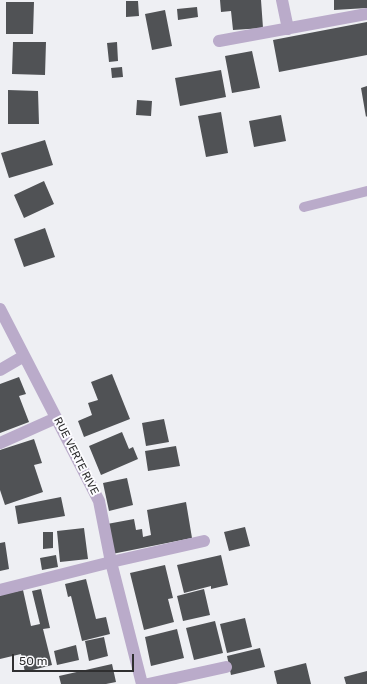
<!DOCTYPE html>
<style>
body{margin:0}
#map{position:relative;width:367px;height:684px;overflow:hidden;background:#eeeff3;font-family:Rubik,sans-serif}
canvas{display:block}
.scale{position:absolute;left:12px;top:654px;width:122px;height:18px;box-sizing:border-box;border:2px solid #2f2f30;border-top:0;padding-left:5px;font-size:12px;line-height:14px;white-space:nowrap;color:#2f2f30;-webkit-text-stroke:3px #fcfcff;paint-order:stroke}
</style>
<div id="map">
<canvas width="367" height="684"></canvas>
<div class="scale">50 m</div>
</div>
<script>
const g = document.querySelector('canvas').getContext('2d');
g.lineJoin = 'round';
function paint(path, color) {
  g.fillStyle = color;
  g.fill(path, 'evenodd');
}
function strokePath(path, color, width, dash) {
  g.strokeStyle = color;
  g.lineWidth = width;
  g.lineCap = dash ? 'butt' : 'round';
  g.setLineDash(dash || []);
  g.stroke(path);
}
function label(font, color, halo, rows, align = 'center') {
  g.font = font + ' Rubik,sans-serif';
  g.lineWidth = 4;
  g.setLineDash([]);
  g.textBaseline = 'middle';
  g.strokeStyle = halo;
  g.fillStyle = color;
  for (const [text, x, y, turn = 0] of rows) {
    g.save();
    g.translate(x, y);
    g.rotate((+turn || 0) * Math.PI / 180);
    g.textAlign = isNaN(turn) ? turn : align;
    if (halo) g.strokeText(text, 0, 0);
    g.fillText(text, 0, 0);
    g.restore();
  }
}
paint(new Path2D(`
 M 220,0 L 261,0 L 263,28 L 233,30 L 231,11 L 221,12 Z
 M 334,0 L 367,0 L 367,8 L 334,10 Z
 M 126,1 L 138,1 L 139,16 L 126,17 Z
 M 6,2 L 34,2 L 33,34 L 6,34 Z
 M 197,7 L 198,17 L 178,20 L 177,9 Z
 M 165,10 L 172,46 L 152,50 L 145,14 Z
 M 367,22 L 367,55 L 279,72 L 273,40 Z
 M 13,42 L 46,42 L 45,75 L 12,74 Z
 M 117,42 L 118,61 L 109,62 L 107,43 Z
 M 252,51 L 260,88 L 232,93 L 225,56 Z
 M 122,67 L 123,77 L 112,78 L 111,68 Z
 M 221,70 L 226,97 L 180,106 L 175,78 Z
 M 367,86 L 367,116 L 366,117 L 361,88 Z
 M 8,90 L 38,91 L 39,124 L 8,124 Z
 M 137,100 L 152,101 L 151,116 L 136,115 Z
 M 221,112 L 228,153 L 206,157 L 198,116 Z
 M 281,115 L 286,141 L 254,147 L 249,121 Z
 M 45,140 L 53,165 L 9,178 L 1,153 Z
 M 44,181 L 54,204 L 24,218 L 14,195 Z
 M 45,228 L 55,257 L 24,267 L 14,239 Z
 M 112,374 L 130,419 L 84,437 L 78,421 L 92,415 L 88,403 L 98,400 L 91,382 Z
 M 19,377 L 26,394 L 19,396 L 29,422 L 0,433 L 0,384 Z
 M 164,419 L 169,442 L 146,446 L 142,423 Z
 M 122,432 L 129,449 L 133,447 L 138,459 L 101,475 L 89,446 Z
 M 34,439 L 42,463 L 34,465 L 43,492 L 5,505 L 0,490 L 0,450 Z
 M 176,446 L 180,466 L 148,471 L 145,451 Z
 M 127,478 L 133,505 L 109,511 L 103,483 Z
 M 61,497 L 65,516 L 18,524 L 15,506 Z
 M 186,502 L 192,538 L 112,554 L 107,524 L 134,519 L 136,530 L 142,529 L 143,537 L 151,535 L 147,510 Z
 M 245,527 L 250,546 L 229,551 L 224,532 Z
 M 84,528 L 88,559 L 60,562 L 57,531 Z
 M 43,532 L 53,532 L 53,548 L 43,549 Z
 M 5,542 L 9,569 L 0,571 L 0,543 Z
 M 56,555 L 58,567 L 42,570 L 40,558 Z
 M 221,555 L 228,585 L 211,589 L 211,586 L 184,593 L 177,565 Z
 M 165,565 L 173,598 L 168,599 L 174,622 L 144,630 L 130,573 Z
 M 86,579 L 96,619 L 106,617 L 110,634 L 82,641 L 71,596 L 68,597 L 65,584 Z
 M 41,589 L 50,628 L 43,629 L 52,665 L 25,672 L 21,654 L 0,659 L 0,595 L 23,590 L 31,626 L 40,624 L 32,591 Z
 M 204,589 L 210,615 L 183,621 L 177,596 Z
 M 245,618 L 252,647 L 227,653 L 220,624 Z
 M 215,621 L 223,653 L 194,660 L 186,628 Z
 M 177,629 L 184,658 L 151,666 L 145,637 Z
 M 104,637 L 108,656 L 89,661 L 85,641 Z
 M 76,645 L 79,660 L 57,665 L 54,651 Z
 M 260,648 L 265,667 L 231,675 L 227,656 Z
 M 306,663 L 311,684 L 277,684 L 274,671 Z
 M 112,664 L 116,682 L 106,684 L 61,684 L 59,676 Z
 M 367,671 L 367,684 L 346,684 L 344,677 Z`), '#505255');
strokePath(new Path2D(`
 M 304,207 L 367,191`), '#baabca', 10);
strokePath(new Path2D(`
 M 282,0 L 288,29
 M 219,41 L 367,14
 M 0,309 L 99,501 L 111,562 L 142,684
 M 0,370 L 24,356
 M 0,443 L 56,418
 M 0,590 L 111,562 L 204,541
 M 148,684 L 226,667`), '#baabca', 12);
label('11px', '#2f2f30', '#fcfcff', [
 ["RUE VERTE RIVE",76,456,63]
]);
</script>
